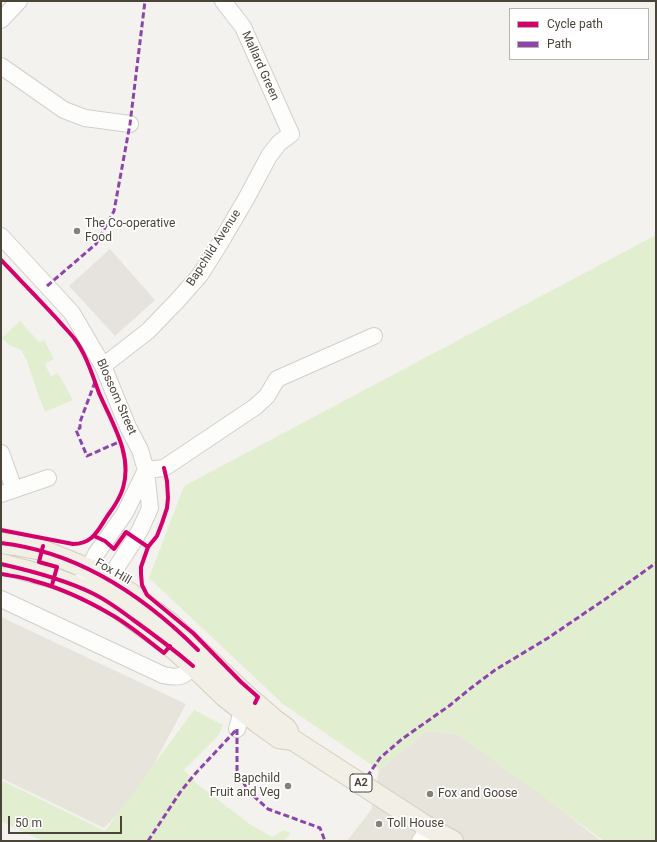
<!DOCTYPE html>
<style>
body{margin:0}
#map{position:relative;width:657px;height:842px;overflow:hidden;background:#f4f2ee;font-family:Roboto,sans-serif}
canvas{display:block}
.frame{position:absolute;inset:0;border:2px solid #4b4439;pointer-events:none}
.legend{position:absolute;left:509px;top:8px;width:140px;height:52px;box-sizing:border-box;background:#fff;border:1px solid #b7b4b0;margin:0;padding:5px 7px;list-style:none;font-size:12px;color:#4b4439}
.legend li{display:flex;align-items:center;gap:8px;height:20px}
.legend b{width:20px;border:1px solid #b7b4b0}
.scale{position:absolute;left:8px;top:816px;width:114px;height:18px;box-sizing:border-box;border:2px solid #4b4439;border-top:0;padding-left:5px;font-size:12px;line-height:14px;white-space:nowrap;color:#4b4439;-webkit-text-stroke:3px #fff;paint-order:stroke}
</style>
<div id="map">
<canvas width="657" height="842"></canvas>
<div class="frame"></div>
<ul class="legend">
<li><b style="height:5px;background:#d6006c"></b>Cycle path</li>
<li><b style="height:5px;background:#8e44ad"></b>Path</li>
</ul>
<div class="scale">50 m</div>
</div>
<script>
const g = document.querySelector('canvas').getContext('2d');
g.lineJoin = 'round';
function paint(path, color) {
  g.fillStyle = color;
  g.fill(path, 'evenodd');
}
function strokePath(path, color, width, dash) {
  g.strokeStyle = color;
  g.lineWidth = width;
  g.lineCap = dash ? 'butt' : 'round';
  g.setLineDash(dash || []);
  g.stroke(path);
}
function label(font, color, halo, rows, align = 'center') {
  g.font = font + ' Roboto,sans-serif';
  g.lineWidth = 3.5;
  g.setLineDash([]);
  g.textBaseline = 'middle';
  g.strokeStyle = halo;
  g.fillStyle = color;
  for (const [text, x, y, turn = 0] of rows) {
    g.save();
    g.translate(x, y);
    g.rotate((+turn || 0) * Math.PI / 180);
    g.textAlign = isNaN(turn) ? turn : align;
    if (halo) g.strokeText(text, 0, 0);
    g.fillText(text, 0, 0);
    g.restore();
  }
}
paint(new Path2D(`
 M 1,617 L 186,704 L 138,794 L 104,828 L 1,778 Z
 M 427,731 L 456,734 L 515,774 L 601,841 L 347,841 L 371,810 L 379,770 Z`), '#e7e4dc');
paint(new Path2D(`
 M 656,235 L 656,841 L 604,841 L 456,734 L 427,731 L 379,770 L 283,704 L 149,578 L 184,486 Z
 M 20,321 L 39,342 L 44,340 L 54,359 L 45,364 L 51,377 L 58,373 L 73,400 L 45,412 L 39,397 L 27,361 L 21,350 L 9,345 L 2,338 Z
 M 194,710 L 223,725 L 218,736 L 184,770 L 196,783 L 251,825 L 272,837 L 284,830 L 291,833 L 284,841 L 43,841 L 1,821 L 1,780 L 105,831 Z`), '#e1eecf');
paint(new Path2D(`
 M 110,249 L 155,300 L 115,336 L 69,286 Z`), '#e6e3df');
const minor = new Path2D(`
 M 1,20 L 19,1
 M 1,66 L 64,110 L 85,118 L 130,124
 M 1,236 L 72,313 L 103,366 L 128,427 L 140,450 L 146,470 L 150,508 L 141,528 L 135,539 L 116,568 L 100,588
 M 103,366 L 148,331 L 177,301 L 200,275 L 219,245 L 246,199 L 269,156 L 279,143 L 291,134 L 243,27 L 223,1
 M 1,453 L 14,489
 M 146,470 L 164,468 L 255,407 L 267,396 L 277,379 L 374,336
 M 1,494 L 48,478
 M 83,579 L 89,569 L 96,554 L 125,513 L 146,470
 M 1,599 L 163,675 C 183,680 190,674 196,655
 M 237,729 L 242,711 L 243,699
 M 420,841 L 429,828`);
const major = new Path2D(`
 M 1,543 L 15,545 L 42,550 L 89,569 L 130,593 L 169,622 L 244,693 L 275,720 L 286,728 L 288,731
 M 1,564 L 54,578 L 78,587 L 95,594 L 119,609 L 170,646 L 193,666 L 225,697 L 258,723 L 279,738 L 293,740 L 429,828 L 453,841`);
strokePath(minor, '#d2d0cb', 18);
strokePath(major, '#d6cebb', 22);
strokePath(minor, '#fdfdfc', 16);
strokePath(major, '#f2efe6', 20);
strokePath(new Path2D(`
 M 47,286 L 96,244 L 114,211 L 130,124 L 145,1
 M 95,382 L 80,422 L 80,428 L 76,430 L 87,456 L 121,441
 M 237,729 L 237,770 L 248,791 L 268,809 L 320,828 L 325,841
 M 362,784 L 380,758 L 402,739 L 449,706 L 471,688 L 495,670 L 548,638 L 604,600 L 656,563
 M 148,841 L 181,791 L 195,774 L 237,729`), '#8e44ad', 3, [6, 3]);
strokePath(new Path2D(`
 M 1,260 C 20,280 39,299 58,320 C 63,326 69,332 74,338 C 86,354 92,374 99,393 C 112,423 133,455 123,488 C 120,498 114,507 108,515 C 98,530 93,544 73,544 L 1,530
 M 164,468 L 167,481 L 168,498 L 167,508 L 162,523 L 157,536 L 148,547 L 141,567 L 141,574 L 142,585 L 147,595 L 193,633 L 241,682 L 258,697 L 255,703
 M 94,536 L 105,541 L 114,549 L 126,532 L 148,547
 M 1,543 C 79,552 144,596 198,650
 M 43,546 L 39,562 L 57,567 L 52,585
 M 1,564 C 32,571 66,580 94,594 C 108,601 120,610 132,619 C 153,634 173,649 193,666
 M 1,574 C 12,576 23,577 34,581 C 61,588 88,601 112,615 C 131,626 147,640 164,653 L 170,646`), '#d6006c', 4);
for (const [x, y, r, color] of [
 [77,231,4,"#868178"],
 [288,786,4,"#868178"],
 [430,794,4,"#868178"],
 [379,824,4,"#868178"]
]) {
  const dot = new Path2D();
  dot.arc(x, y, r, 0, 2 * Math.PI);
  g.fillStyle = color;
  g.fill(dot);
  strokePath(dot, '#fff', 1.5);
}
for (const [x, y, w] of [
 [361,783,22]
]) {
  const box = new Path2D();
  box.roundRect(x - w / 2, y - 9, w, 18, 3);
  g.fillStyle = '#fff';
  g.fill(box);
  strokePath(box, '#4b4439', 1);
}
label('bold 11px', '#4b4439', null, [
 ["A2",361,783]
]);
label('12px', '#4b4439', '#fff', [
 ["Mallard Green",260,66,66],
 ["Bapchild Avenue",214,248,-57],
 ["Blossom Street",116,397,66],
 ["Fox Hill",113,572,30]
]);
label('12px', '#4b4439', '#fff', [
 ["The Co-operative",85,224],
 ["Food",85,238],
 ["Bapchild",280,779,"right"],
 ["Fruit and Veg",280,793,"right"],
 ["Fox and Goose",438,794],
 ["Toll House",387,824]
], 'left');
</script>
